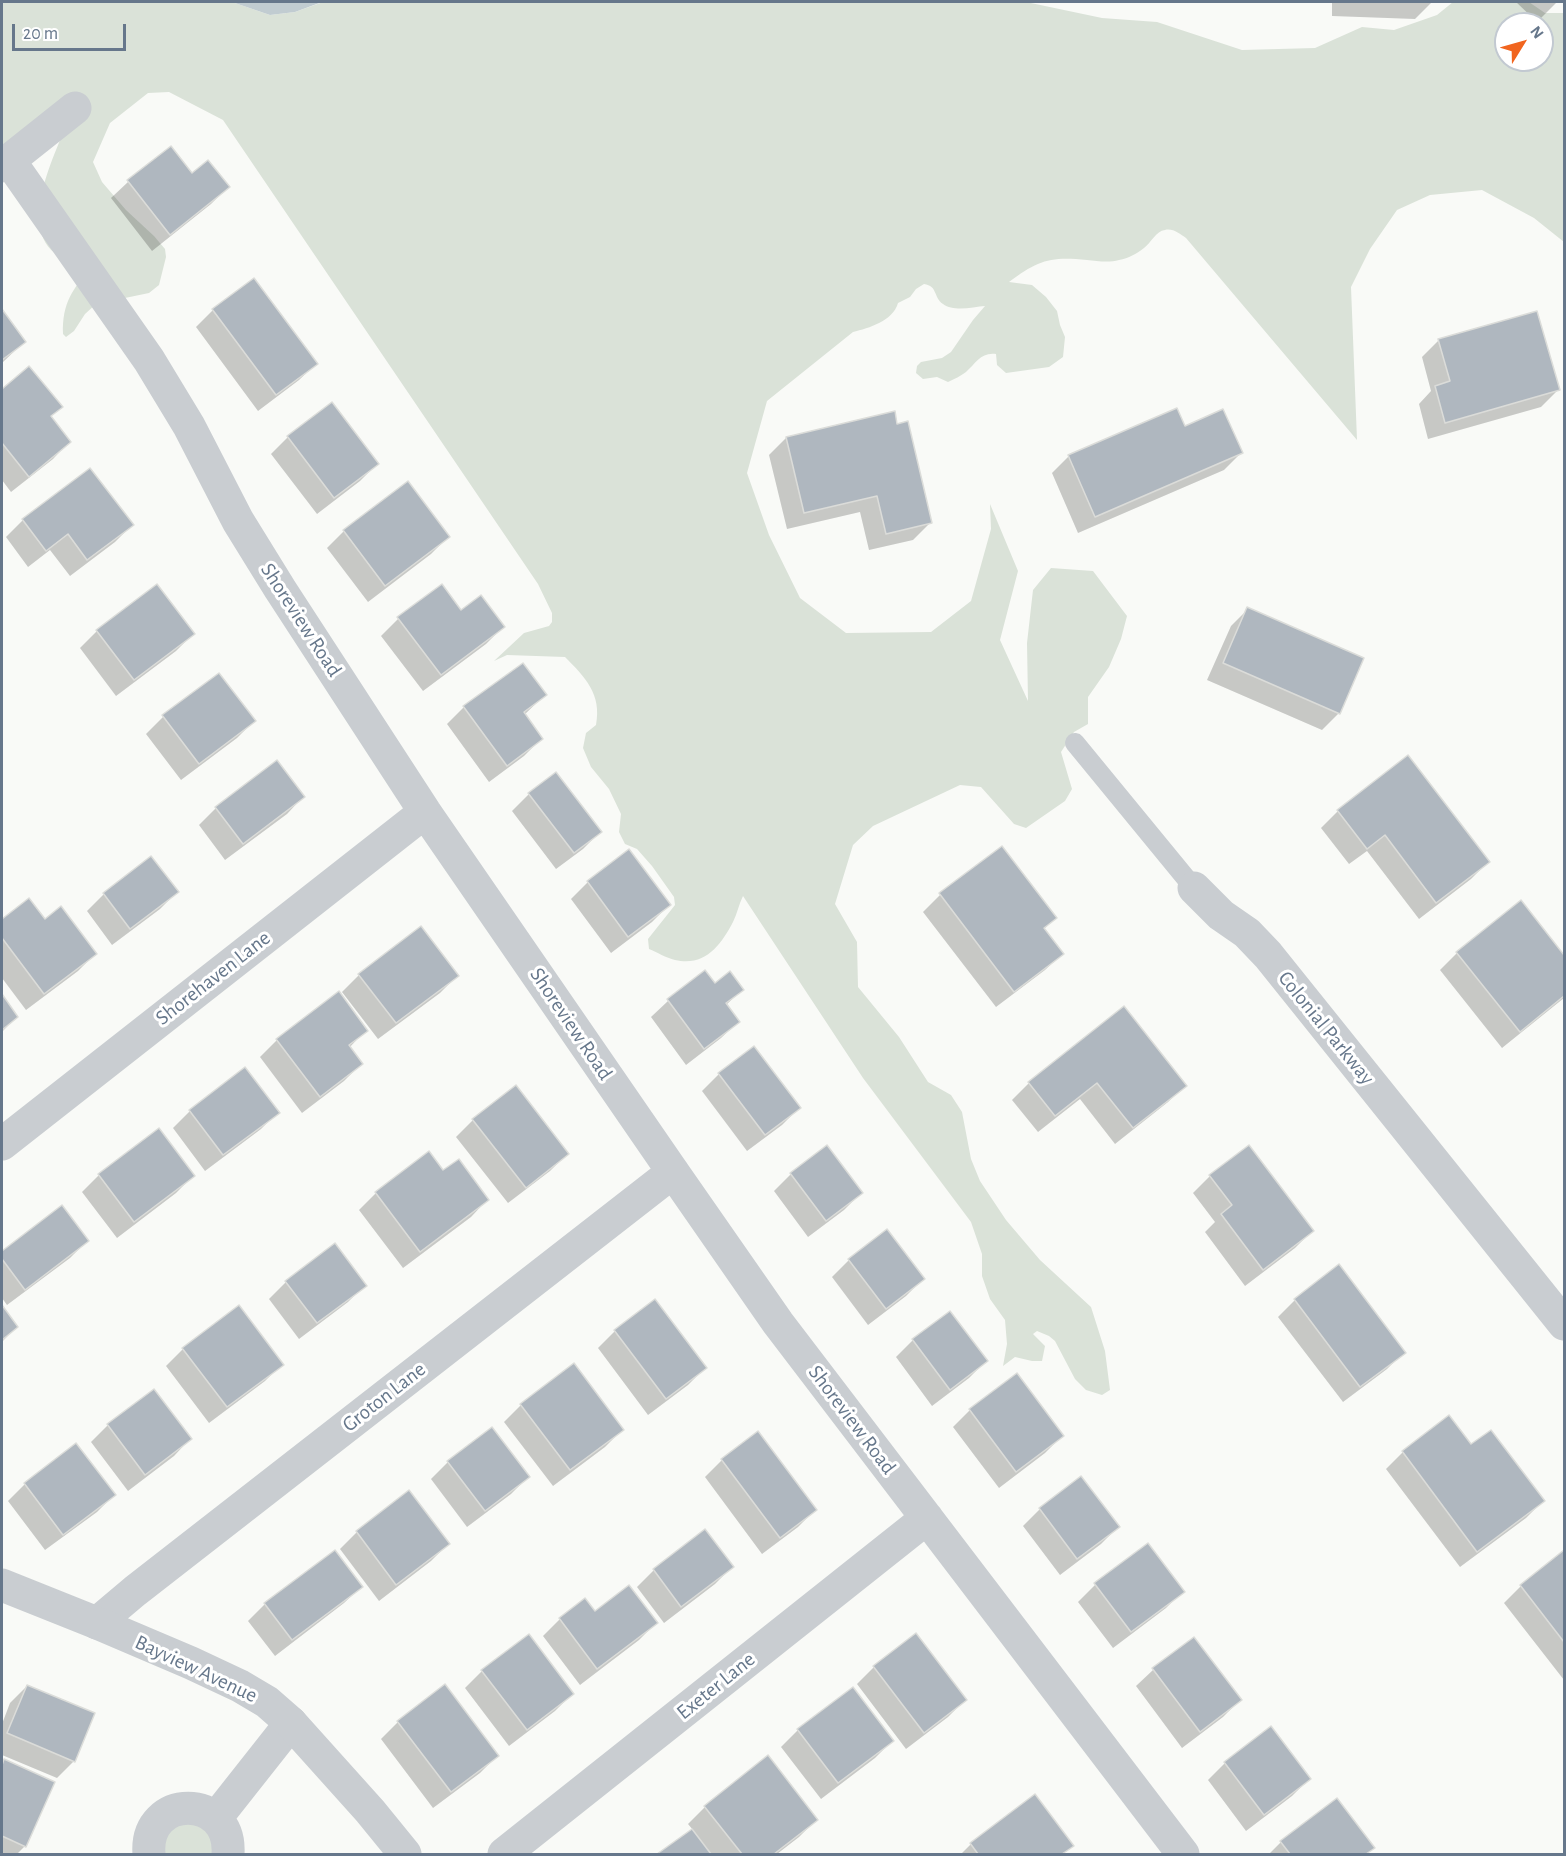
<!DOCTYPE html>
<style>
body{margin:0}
#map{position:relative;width:1566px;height:1856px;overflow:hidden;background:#f9faf7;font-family:"Alegreya Sans",sans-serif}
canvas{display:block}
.frame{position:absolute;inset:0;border:3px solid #66778b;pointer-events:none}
.north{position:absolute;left:1494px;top:12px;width:60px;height:60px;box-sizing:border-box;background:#fff;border:2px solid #c2c9d1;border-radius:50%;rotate:53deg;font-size:16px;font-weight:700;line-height:24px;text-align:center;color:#66778b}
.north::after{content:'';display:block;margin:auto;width:21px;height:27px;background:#f1651f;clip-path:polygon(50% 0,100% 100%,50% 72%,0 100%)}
.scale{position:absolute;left:12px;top:24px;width:114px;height:27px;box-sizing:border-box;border:3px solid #66778b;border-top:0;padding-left:8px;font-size:18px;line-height:21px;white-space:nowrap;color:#66778b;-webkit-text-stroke:4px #fff;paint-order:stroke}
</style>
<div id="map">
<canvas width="1566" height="1856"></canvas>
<div class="frame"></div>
<div class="north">N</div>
<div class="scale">20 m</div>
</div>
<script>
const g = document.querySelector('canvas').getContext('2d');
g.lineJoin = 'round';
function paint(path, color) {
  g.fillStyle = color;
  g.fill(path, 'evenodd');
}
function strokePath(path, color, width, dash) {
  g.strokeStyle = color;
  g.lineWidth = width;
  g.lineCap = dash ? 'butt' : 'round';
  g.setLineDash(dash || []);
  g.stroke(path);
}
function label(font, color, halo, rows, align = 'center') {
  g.font = font + ' "Alegreya Sans",sans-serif';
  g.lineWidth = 6;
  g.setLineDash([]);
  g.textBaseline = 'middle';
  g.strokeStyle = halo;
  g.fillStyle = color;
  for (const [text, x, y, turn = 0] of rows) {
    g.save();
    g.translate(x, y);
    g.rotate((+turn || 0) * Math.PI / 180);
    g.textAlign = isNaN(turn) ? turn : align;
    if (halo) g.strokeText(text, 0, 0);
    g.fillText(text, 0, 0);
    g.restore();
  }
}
paint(new Path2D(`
 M 2,2 L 232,2 L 270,15 L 295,12 L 323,2 L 1026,2 L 1102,18 L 1157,22 L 1242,50 L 1315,48 L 1362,27 L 1394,30 L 1437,15 L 1453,2 L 1529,2 L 1545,13 L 1564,13 L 1564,242 L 1534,218 L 1482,190 L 1430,195 L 1397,210 L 1370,249 L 1351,287 L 1357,440 L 1186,238 C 1180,234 1173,228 1165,230 C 1156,231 1151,243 1144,248 C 1136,254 1129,258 1119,260 C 1109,263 1097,261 1087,260 C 1051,256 1038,260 1009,282 L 1032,285 L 1046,297 L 1057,311 L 1060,325 L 1065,337 L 1063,357 L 1049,367 L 1006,373 L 997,365 L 996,354 C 981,352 976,363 966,372 C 961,376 954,379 948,382 L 937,377 L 923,379 L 916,373 L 917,366 L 921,362 L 942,358 L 951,352 L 973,320 L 985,306 C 973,307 954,312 943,304 C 933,297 938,286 924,284 L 916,289 L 910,297 L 898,303 C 893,321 869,328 853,332 L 767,401 L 747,473 L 769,535 L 800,598 L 846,633 L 931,632 L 971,601 L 991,529 L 990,504 L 1018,571 L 1000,640 L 1028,701 L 1027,643 L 1033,590 L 1051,568 L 1093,571 L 1127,616 L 1121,639 L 1109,667 L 1088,697 L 1088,724 L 1074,732 L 1061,752 L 1072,789 L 1065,801 L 1026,828 L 1014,824 L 981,787 L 960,785 L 873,826 L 853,845 L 835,904 L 857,942 L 858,987 L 899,1037 L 928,1082 L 951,1095 L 962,1112 L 971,1159 L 980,1181 L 1006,1220 L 1040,1260 L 1091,1307 L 1105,1351 L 1110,1390 L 1102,1395 L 1086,1390 L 1075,1379 L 1055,1341 L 1049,1336 L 1037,1331 L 1033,1334 L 1045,1346 L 1042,1361 L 1032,1361 L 1015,1357 L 1003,1366 L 1007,1344 L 1005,1320 L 990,1299 L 982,1276 L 982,1254 L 971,1222 L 863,1078 L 743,896 C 739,904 737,914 733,922 C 721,945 705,967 675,960 C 666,958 657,952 649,949 L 648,939 L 675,905 L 674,897 L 652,866 L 637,849 L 625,844 L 619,832 L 621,814 L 609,789 L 591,767 L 583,748 L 586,733 L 596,725 C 602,694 585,677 565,657 L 507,655 L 494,661 L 524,633 L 549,626 L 552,622 L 552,613 L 538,584 L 223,120 L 169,92 L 148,93 L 110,123 L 93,162 L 102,182 L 126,210 L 154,236 L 165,249 L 166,257 L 159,285 L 149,293 L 96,304 L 85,314 L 74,331 L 66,337 L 63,334 C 62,302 73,290 91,266 C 14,257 40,189 60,140 L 2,166 ZM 1506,24 L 1542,24 L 1542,60 L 1506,60 Z
 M 193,1807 L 228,1854 L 149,1854 Z`), '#dae2d8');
paint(new Path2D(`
 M 232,2 L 322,2 L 295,12 L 270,15 Z`), '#c1ccd1');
paint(new Path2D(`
 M 1332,2 L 1432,2 L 1415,19 L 1332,16 Z
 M 1516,2 L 1557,2 L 1537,22 Z
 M 170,148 L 192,175 L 228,187 L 211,204 L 152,251 L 111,198 L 128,182 Z
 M 213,310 L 316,364 L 299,380 L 258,411 L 196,327 Z
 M 2,312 L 24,342 L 2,363 Z
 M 1439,340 L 1558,390 L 1541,407 L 1428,439 L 1419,404 L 1431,391 L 1422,357 Z
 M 29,368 L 61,407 L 50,417 L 69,442 L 53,459 L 11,492 L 2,480 L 2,390 Z
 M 1185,428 L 1241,453 L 1224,470 L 1078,533 L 1052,473 L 1069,456 Z
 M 288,437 L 377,464 L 360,481 L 317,514 L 271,454 Z
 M 786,438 L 930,523 L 913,540 L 869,550 L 860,512 L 787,529 L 769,455 Z
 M 90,470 L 132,525 L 115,542 L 70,576 L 50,550 L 28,567 L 6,537 L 23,520 Z
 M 344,531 L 448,537 L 431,554 L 368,602 L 327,548 Z
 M 1248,609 L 1339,713 L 1322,730 L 1207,680 L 1231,626 Z
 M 461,612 L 503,627 L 486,644 L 423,691 L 381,636 L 398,619 Z
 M 97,631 L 193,634 L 176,651 L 116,696 L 80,648 Z
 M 219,675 L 254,721 L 237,738 L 181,780 L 146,734 L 163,717 Z
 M 545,695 L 524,715 L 541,739 L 524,756 L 489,782 L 447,724 L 464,707 Z
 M 529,794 L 600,832 L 583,849 L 556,869 L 512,811 Z
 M 303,797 L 287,814 L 225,860 L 199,825 L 216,808 Z
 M 1338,811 L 1488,862 L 1471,879 L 1419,919 L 1367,851 L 1349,864 L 1321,828 Z
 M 628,852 L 669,905 L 652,922 L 611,953 L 571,899 L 588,882 Z
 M 151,858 L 177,892 L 160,909 L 112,945 L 87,911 L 104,894 Z
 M 940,895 L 1055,918 L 1043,930 L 1062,954 L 1045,970 L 996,1007 L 923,912 Z
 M 29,900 L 45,921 L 95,954 L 78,971 L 26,1010 L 2,978 L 2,921 Z
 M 1521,903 L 1564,957 L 1564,998 L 1502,1048 L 1440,970 L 1457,953 Z
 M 705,972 L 714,985 L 742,990 L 726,1005 L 738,1022 L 721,1038 L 686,1065 L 651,1017 L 668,1001 Z
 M 359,975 L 457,976 L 440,993 L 378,1039 L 342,992 Z
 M 338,993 L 366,1030 L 349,1048 L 361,1064 L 344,1081 L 302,1113 L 260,1057 L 277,1040 Z
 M 2,997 L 16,1017 L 2,1032 Z
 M 1124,1008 L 1185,1085 L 1168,1102 L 1115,1144 L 1080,1099 L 1038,1132 L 1012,1100 L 1029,1083 Z
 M 753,1048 L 799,1108 L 782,1125 L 747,1151 L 702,1091 L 719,1074 Z
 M 190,1111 L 278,1112 L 261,1129 L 205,1171 L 173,1128 Z
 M 473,1120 L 567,1154 L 550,1171 L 508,1203 L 456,1137 Z
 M 159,1130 L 193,1176 L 176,1193 L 117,1238 L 82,1192 L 99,1175 Z
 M 826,1147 L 861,1193 L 844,1210 L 808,1237 L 774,1191 L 791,1174 Z
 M 1249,1147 L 1312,1231 L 1295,1248 L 1245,1286 L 1205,1232 L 1215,1222 L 1193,1193 L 1210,1176 Z
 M 443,1172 L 487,1200 L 471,1217 L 403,1268 L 359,1210 L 376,1193 Z
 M 61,1207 L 87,1241 L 70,1258 L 7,1305 L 2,1298 L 2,1253 Z
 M 849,1260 L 923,1279 L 906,1296 L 868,1325 L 832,1277 Z
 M 286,1282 L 365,1285 L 348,1302 L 299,1339 L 269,1299 Z
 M 1295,1300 L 1404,1352 L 1387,1369 L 1343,1402 L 1278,1317 Z
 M 655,1301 L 705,1368 L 688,1385 L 648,1415 L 598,1348 L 615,1331 Z
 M 2,1308 L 16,1327 L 2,1342 Z
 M 950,1313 L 986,1361 L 969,1378 L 932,1406 L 896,1357 L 913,1340 Z
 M 183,1349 L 282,1364 L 265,1381 L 209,1423 L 166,1366 Z
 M 521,1405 L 622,1430 L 605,1447 L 553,1486 L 504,1422 Z
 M 970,1410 L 1062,1436 L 1045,1453 L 999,1488 L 953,1427 Z
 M 108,1425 L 190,1439 L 174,1456 L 128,1491 L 91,1442 Z
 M 758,1433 L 815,1510 L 798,1527 L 762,1554 L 705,1477 L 722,1460 Z
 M 76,1445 L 114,1495 L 97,1512 L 45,1550 L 8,1501 L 25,1484 Z
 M 1471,1446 L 1543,1501 L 1526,1518 L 1460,1567 L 1386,1469 L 1403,1452 Z
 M 448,1462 L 528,1477 L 511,1494 L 467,1527 L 431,1479 Z
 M 409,1492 L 448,1544 L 431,1561 L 379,1601 L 340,1549 L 357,1532 Z
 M 1040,1509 L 1118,1527 L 1101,1544 L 1060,1575 L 1023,1526 Z
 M 1148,1545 L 1183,1591 L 1166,1608 L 1113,1648 L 1078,1602 L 1095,1585 Z
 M 1564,1552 L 1564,1680 L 1504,1603 L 1521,1586 Z
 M 732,1567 L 715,1584 L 664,1623 L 637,1587 L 654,1570 Z
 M 361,1587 L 344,1603 L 275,1656 L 248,1621 L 265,1604 Z
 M 595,1613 L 656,1623 L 639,1640 L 580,1685 L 543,1636 L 560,1619 Z
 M 1194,1639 L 1240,1700 L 1223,1717 L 1182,1748 L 1136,1686 L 1153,1670 Z
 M 874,1667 L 965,1700 L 948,1717 L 906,1749 L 857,1684 Z
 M 482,1671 L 572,1694 L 555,1711 L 509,1746 L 465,1688 Z
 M 27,1686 L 74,1761 L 57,1778 L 2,1755 L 2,1724 L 10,1703 Z
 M 445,1687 L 497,1756 L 480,1773 L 433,1808 L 381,1739 L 398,1722 Z
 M 798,1730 L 892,1741 L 875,1758 L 821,1799 L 781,1747 Z
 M 4,1761 L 25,1846 L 17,1854 L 2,1854 L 2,1764 Z
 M 1225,1763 L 1309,1779 L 1292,1796 L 1246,1831 L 1208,1780 Z
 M 1034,1796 L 1072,1846 L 1063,1854 L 961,1854 L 971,1844 Z
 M 705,1807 L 816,1820 L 799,1837 L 777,1854 L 660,1854 L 693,1830 L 688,1824 Z
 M 1281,1842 L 1373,1848 L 1366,1854 L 1269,1854 Z`), '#0003');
const building = new Path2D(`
 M 171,146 L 192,173 L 208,160 L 230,187 L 170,235 L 127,180 Z
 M 254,278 L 318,364 L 276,395 L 212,309 Z
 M 2,309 L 26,342 L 2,360 Z
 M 1537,311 L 1560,390 L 1445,423 L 1435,386 L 1450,381 L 1438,339 Z
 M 29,366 L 63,407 L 51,416 L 71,442 L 29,477 L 2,443 L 2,389 Z
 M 332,402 L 379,464 L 334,498 L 287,436 Z
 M 1177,408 L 1185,426 L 1223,409 L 1243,453 L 1095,517 L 1068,455 Z
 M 895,411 L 897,424 L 908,421 L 932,523 L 886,534 L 877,496 L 804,513 L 786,437 Z
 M 90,468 L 134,525 L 87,560 L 68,534 L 46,551 L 22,519 Z
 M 408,481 L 450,537 L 385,586 L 343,530 Z
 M 157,584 L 195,634 L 134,680 L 96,630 Z
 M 442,584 L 461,610 L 481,595 L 505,627 L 441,675 L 397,617 Z
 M 1247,607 L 1364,658 L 1340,714 L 1223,663 Z
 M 523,663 L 547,695 L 524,712 L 543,739 L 507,766 L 463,706 Z
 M 219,673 L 256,721 L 199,764 L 162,715 Z
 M 1408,755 L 1490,862 L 1436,903 L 1385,835 L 1367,849 L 1337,810 Z
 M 277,760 L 305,797 L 243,844 L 215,807 Z
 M 556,772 L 602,832 L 574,853 L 528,793 Z
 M 1002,846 L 1057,918 L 1044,928 L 1064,954 L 1014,992 L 939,893 Z
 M 629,849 L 671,905 L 628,937 L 587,881 Z
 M 151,856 L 179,892 L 130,929 L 103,893 Z
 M 29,898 L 45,919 L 61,906 L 97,954 L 44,994 L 2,938 L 2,919 Z
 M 1521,900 L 1564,955 L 1564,996 L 1520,1032 L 1456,952 Z
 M 421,926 L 459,976 L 396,1023 L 358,974 Z
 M 705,970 L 715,983 L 730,971 L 744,990 L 726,1003 L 740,1022 L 704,1049 L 667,999 Z
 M 339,991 L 368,1031 L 349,1045 L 363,1064 L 320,1097 L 276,1039 Z
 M 2,994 L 18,1017 L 2,1030 Z
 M 1124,1006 L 1187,1086 L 1133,1128 L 1097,1083 L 1055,1116 L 1028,1082 Z
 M 754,1046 L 801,1108 L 765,1135 L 718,1073 Z
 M 245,1067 L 280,1113 L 223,1155 L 189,1110 Z
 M 516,1085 L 569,1154 L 526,1188 L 472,1119 Z
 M 159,1128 L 195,1176 L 134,1222 L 98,1174 Z
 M 827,1145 L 863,1193 L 826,1221 L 790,1173 Z
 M 1249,1145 L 1314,1231 L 1263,1270 L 1221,1214 L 1232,1205 L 1209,1175 Z
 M 429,1151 L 443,1170 L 459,1159 L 489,1200 L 420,1252 L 375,1192 Z
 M 62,1205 L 89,1241 L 25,1290 L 2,1259 L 2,1251 Z
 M 887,1229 L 925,1279 L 886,1309 L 848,1259 Z
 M 335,1243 L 367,1286 L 317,1323 L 285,1281 Z
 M 1339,1264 L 1406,1353 L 1360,1387 L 1294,1299 Z
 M 655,1299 L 707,1368 L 666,1399 L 614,1330 Z
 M 2,1305 L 18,1327 L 2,1340 Z
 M 239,1305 L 284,1365 L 227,1407 L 182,1348 Z
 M 950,1311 L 988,1361 L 950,1390 L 912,1339 Z
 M 574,1363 L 624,1430 L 570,1470 L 520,1404 Z
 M 1017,1373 L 1064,1436 L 1016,1472 L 969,1409 Z
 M 154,1389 L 192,1439 L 145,1475 L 107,1424 Z
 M 1449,1415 L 1471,1444 L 1491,1430 L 1545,1501 L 1477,1552 L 1402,1451 Z
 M 492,1427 L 530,1477 L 485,1511 L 447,1461 Z
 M 758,1431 L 817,1510 L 780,1538 L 721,1459 Z
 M 76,1443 L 116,1495 L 63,1535 L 24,1483 Z
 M 1081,1476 L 1120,1527 L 1077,1559 L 1039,1508 Z
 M 409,1490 L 450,1544 L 396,1585 L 356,1531 Z
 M 705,1529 L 734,1567 L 681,1607 L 653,1569 Z
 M 1148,1543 L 1185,1592 L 1131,1632 L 1094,1583 Z
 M 335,1550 L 363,1587 L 292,1640 L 264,1603 Z
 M 1564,1550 L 1564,1642 L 1520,1585 Z
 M 629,1585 L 658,1623 L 597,1669 L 559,1618 L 585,1598 L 595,1611 Z
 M 916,1633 L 967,1700 L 924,1733 L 873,1666 Z
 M 529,1634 L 574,1694 L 527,1730 L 481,1670 Z
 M 1194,1637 L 1242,1700 L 1200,1732 L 1152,1668 Z
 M 445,1684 L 499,1756 L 451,1792 L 397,1721 Z
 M 27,1685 L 95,1713 L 75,1762 L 7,1733 Z
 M 853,1687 L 894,1741 L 838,1783 L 797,1729 Z
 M 1271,1726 L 1311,1779 L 1264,1815 L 1224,1762 Z
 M 768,1755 L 818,1820 L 774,1854 L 742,1854 L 704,1806 Z
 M 4,1759 L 55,1782 L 26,1847 L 2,1836 L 2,1765 Z
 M 1035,1794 L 1074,1846 L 1062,1854 L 978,1854 L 970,1843 Z
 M 1337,1798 L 1375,1848 L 1366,1854 L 1290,1854 L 1280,1841 Z
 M 692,1829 L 711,1854 L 657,1854 Z`);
paint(building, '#afb7bf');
strokePath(building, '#dbdcd9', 1.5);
strokePath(new Path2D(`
 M 1075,743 L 1194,888`), '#c9cdd1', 20);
strokePath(new Path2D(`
 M 9,160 L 149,360 L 189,426 L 238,521 L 280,589 L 425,812 L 673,1172 L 778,1323 L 1183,1854
 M 2,166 L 75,108
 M 1194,888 L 1221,915 L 1247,933 L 1268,955 L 1564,1324
 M 2,1144 L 425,812
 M 97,1623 L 135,1591 L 673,1172
 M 216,1818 L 291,1723
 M 149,1854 C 144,1793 232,1793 228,1854
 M 504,1854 L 927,1518`), '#c9cdd1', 33);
strokePath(new Path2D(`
 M 2,1585 L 97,1623 L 191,1663 L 240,1686 L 267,1702 L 291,1723 L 370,1811 L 405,1854`), '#c9cdd1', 33);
label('21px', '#66778b', '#fff', [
 ["Shoreview Road",301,620,57],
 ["Shorehaven Lane",213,978,-38],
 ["Shoreview Road",571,1024,56],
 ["Colonial Parkway",1326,1028,51],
 ["Groton Lane",384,1397,-38],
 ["Shoreview Road",852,1420,53],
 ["Bayview Avenue",196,1669,25],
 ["Exeter Lane",716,1686,-39]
]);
</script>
